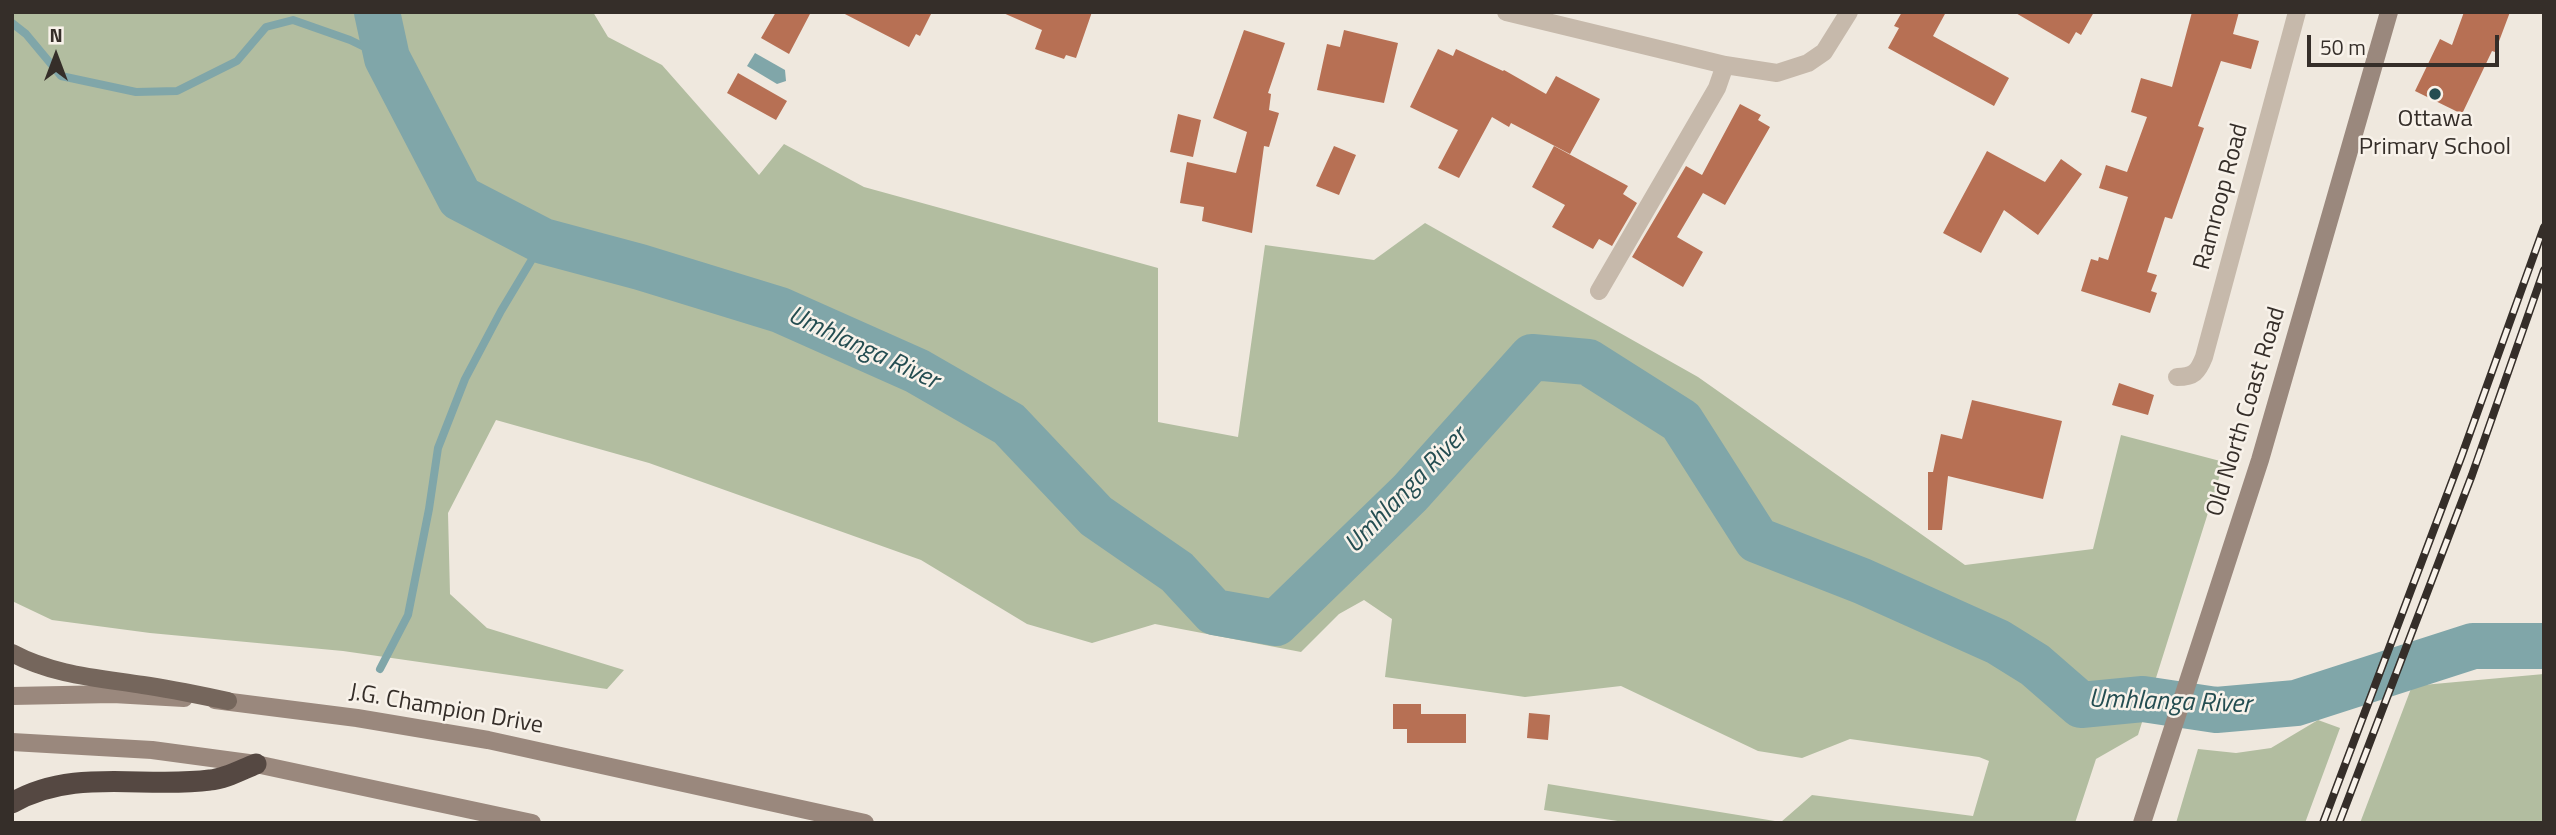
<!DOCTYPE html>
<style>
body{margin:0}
#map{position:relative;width:2556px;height:835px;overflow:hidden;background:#efe8de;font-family:"Titillium Web",sans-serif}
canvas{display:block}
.frame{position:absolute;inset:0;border:14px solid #352e29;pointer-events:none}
.north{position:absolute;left:21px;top:21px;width:70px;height:70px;-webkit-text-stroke:5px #f8f2ea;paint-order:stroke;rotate:0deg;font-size:19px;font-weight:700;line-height:28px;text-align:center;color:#352e29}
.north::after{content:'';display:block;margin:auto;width:24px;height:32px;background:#352e29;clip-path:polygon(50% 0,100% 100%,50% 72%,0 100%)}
.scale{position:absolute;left:2307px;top:35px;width:192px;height:32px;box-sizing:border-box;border:4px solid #352e29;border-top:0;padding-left:9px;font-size:21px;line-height:24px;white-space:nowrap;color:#352e29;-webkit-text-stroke:5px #f8f2ea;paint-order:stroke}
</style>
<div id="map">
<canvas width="2556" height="835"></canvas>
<div class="frame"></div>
<div class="north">N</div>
<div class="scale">50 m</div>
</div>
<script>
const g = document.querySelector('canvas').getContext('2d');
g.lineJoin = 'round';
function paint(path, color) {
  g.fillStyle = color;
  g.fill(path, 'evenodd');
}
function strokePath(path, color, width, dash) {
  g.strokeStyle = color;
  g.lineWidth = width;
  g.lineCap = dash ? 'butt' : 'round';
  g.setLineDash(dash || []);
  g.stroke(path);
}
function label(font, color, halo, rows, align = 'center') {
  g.font = font + ' "Titillium Web",sans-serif';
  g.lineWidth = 5;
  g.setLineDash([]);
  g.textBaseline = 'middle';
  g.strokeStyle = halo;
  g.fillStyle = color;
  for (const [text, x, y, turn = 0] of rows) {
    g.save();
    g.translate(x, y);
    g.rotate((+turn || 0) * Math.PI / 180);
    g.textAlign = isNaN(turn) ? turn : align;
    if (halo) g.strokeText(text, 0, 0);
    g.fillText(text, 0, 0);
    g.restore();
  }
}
paint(new Path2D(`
 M 12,12 L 593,12 L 608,37 L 662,65 L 759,175 L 784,144 L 864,187 L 1158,268 L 1158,422 L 1238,437 L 1265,245 L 1374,260 L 1425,223 L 1698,377 L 1965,565 L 2093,549 L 2121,435 L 2224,462 L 2138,735 L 2096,759 L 2075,823 L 1631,823 L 1544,810 L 1548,784 L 1781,822 L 1812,795 L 1973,816 L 1989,761 L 1979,757 L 1850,739 L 1802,758 L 1758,751 L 1621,686 L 1525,697 L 1385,677 L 1392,619 L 1364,600 L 1339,614 L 1301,652 L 1155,624 L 1092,643 L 1027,624 L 921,560 L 649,463 L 496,420 L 448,513 L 450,594 L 487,628 L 624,670 L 607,689 L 343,651 L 150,633 L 52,620 L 12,601 Z
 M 2544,674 L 2544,823 L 2360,823 L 2412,686 Z
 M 2318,720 L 2340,728 L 2305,823 L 2176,823 L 2198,749 L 2236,753 L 2271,748 Z`), '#b2bda0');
paint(new Path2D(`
 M 755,53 L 785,70 L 786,81 L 777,84 L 747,66 Z`), '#80a6a9');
strokePath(new Path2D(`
 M 12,23 L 26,34 L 61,76 L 136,92 L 177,91 L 237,61 L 266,27 L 293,20 L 350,40 L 387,58
 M 380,669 L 408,615 L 429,509 L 438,448 L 465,379 L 501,311 L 543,241`), '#80a6a9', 8);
strokePath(new Path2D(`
 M 377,12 L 387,58 L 460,198 L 543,241 L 640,267 L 780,310 L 917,371 L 1009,424 L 1096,516 L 1177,572 L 1214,612 L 1276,623 L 1410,493 L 1532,357 L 1588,362 L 1681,421 L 1757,540 L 1862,581 L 1998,642 L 2035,665 L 2081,705 L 2143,699 L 2216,710 L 2296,703 L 2473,646 L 2544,646`), '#80a6a9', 46);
paint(new Path2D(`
 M 776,12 L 811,12 L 789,54 L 761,38 Z
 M 841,12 L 932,12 L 920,36 L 916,34 L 909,47 Z
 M 1001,12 L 1092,12 L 1076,58 L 1066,55 L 1064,59 L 1035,49 L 1042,30 Z
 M 1902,12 L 1946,12 L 1933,36 L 2009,78 L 1994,106 L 1888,48 L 1899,28 L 1894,26 Z
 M 2014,12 L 2094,12 L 2081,35 L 2076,32 L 2069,44 Z
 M 2192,12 L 2239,12 L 2233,34 L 2259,41 L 2251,69 L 2221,61 L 2198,126 L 2204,128 L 2172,219 L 2165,217 L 2147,272 L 2157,275 L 2151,291 L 2157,293 L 2150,313 L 2081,291 L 2091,259 L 2098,261 L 2099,257 L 2108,260 L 2128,197 L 2099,188 L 2106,165 L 2127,172 L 2147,117 L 2131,112 L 2141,78 L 2172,87 Z
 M 2464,12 L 2510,12 L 2495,52 L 2492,51 L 2462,114 L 2415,91 L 2440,39 L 2452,45 Z
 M 1244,30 L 1285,43 L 1268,93 L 1271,94 L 1269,110 L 1279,113 L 1269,147 L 1264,146 L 1252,233 L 1202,221 L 1204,207 L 1180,203 L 1187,162 L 1236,173 L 1247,132 L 1213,118 Z
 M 1344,30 L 1398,43 L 1384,103 L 1317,90 L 1327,44 L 1340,47 Z
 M 1438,49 L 1453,56 L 1456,49 L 1503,71 L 1504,70 L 1546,94 L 1556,76 L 1600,99 L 1570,154 L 1511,123 L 1509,127 L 1492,117 L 1459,178 L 1438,168 L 1458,130 L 1410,107 Z
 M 738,73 L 787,101 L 776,120 L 727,93 Z
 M 1740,104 L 1761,115 L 1758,120 L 1770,127 L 1725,205 L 1703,193 L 1677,237 L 1703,252 L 1683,287 L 1632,257 L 1686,166 L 1702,175 Z
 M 1178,114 L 1201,120 L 1193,157 L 1170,152 Z
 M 1334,146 L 1356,155 L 1339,195 L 1316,186 Z
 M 1554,146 L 1628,186 L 1623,194 L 1637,203 L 1612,246 L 1599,239 L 1593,249 L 1552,227 L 1565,205 L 1532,187 Z
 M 1987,151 L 2045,182 L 2061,159 L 2082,174 L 2038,235 L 2004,210 L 1981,253 L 1943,233 Z
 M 2119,383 L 2154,395 L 2148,415 L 2112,405 Z
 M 1972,400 L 2062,421 L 2043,499 L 1948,476 L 1942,530 L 1928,530 L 1928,472 L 1933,472 L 1941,434 L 1962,439 Z
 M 1393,704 L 1421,704 L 1421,714 L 1466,714 L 1466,743 L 1407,743 L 1407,729 L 1393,729 Z
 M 1529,713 L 1550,715 L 1548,740 L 1527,738 Z`), '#b77054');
strokePath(new Path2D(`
 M 1506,12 L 1725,65 L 1777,73 L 1808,63 L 1824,52 L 1849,12
 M 1599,291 L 1717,88 L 1725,65
 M 2177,377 C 2194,377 2198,372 2204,357 L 2297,12`), '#c6b9ab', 18);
strokePath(new Path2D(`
 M 12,696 L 113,694 L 184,698
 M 215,700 L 357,718 L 488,740 L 865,823
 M 12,742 L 152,750 L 256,764 L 532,823
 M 2142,823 L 2260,460 L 2389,12`), '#9a887d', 18);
strokePath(new Path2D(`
 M 12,653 C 53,675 98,678 143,685 C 171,689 199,695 228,701`), '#75665c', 18);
strokePath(new Path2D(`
 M 12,803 C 73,767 144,789 210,780 C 225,779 241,770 256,764`), '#554842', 21);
const rail = new Path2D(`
 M 2323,823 L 2462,455 L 2544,227
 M 2339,823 L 2472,475 L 2544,270`);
strokePath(rail, '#352e29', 8);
strokePath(rail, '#f8f2ea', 5, [16]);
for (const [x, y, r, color] of [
 [2435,94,7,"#244d51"]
]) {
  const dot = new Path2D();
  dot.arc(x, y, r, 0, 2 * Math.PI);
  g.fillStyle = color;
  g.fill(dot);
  strokePath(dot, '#f8f2ea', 2.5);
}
label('24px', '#352e29', '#f8f2ea', [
 ["Ottawa",2435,120],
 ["Primary School",2435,148]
]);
label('24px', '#352e29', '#f8f2ea', [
 ["Ramroop Road",2222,197,-75],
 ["Old North Coast Road",2247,412,-73],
 ["J.G. Champion Drive",446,710,10]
]);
label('italic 26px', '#244d51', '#f8f2ea', [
 ["Umhlanga River",863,349,25],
 ["Umhlanga River",1407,491,-46],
 ["Umhlanga River",2170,703,2]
]);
</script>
